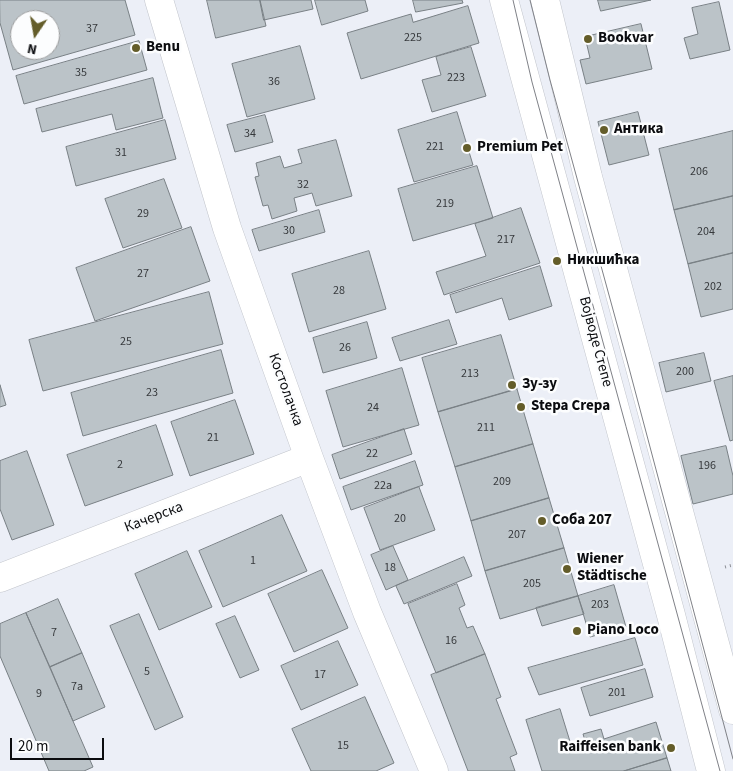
<!DOCTYPE html>
<meta charset="utf-8">
<style>
body{margin:0}
#map{position:relative;width:733px;height:771px;overflow:hidden;background:#eceff7;font-family:"Source Sans 3",sans-serif}
canvas{display:block}
.north{position:absolute;left:10px;top:10px;width:50px;height:50px;box-sizing:border-box;background:#fcfdfe;border:1px solid #9c9d9e;border-radius:50%;rotate:192deg;font-size:14px;font-weight:700;line-height:20px;text-align:center;color:#0b0c0f}
.north::after{content:'';display:block;margin:auto;width:18px;height:22px;background:#645d2a;clip-path:polygon(50% 0,100% 100%,50% 72%,0 100%)}
.scale{position:absolute;left:10px;top:738px;width:94px;height:22px;box-sizing:border-box;border:2px solid #0b0c0f;border-top:0;padding-left:6px;font-size:15px;line-height:18px;white-space:nowrap;color:#0b0c0f;-webkit-text-stroke:4px #fcfdfe;paint-order:stroke}
</style>
<div id="map">
<canvas width="733" height="771"></canvas>
<div class="north">N</div>
<div class="scale">20 m</div>
</div>
<script>
const g = document.querySelector('canvas').getContext('2d');
g.lineJoin = 'round';
function paint(path, color) {
  g.fillStyle = color;
  g.fill(path, 'evenodd');
}
function strokePath(path, color, width, dash) {
  g.strokeStyle = color;
  g.lineWidth = width;
  g.lineCap = dash ? 'butt' : 'round';
  g.setLineDash(dash || []);
  g.stroke(path);
}
function label(font, color, halo, rows, align = 'center') {
  g.font = font + ' "Source Sans 3",sans-serif';
  g.lineWidth = 5;
  g.setLineDash([]);
  g.textBaseline = 'middle';
  g.strokeStyle = halo;
  g.fillStyle = color;
  for (const [text, x, y, turn = 0] of rows) {
    g.save();
    g.translate(x, y);
    g.rotate((+turn || 0) * Math.PI / 180);
    g.textAlign = isNaN(turn) ? turn : align;
    if (halo) g.strokeText(text, 0, 0);
    g.fillText(text, 0, 0);
    g.restore();
  }
}
const building = new Path2D(`
 M 0,0 L 125,0 L 135,35 L 13,70 L 0,23 ZM 20,20 L 50,20 L 50,50 L 20,50 Z
 M 207,0 L 260,0 L 266,26 L 216,38 Z
 M 260,0 L 311,0 L 313,9 L 264,20 Z
 M 315,0 L 365,0 L 368,11 L 322,25 Z
 M 413,0 L 462,0 L 463,3 L 416,12 Z
 M 598,0 L 651,0 L 601,11 Z
 M 719,2 L 730,50 L 690,59 L 684,38 L 698,34 L 692,8 Z
 M 468,6 L 479,43 L 361,79 L 347,33 L 411,14 L 413,22 Z
 M 641,24 L 652,69 L 586,84 L 580,60 L 590,58 L 585,37 Z
 M 139,41 L 147,70 L 24,104 L 16,76 Z
 M 300,46 L 315,99 L 247,117 L 232,64 Z
 M 471,47 L 486,96 L 432,112 L 422,80 L 441,75 L 436,57 Z
 M 153,78 L 163,118 L 116,130 L 112,114 L 42,132 L 36,109 Z
 M 457,112 L 473,165 L 414,182 L 398,130 Z
 M 638,112 L 649,155 L 609,165 L 598,122 Z
 M 265,115 L 273,142 L 235,152 L 227,125 Z
 M 165,120 L 176,159 L 76,186 L 66,147 Z
 M 733,131 L 733,196 L 674,210 L 659,149 Z
 M 336,140 L 352,196 L 316,206 L 312,193 L 294,198 L 297,211 L 272,219 L 268,205 L 263,206 L 255,177 L 259,176 L 256,163 L 280,156 L 284,168 L 302,163 L 298,150 Z
 M 477,166 L 493,218 L 413,241 L 398,189 Z
 M 164,179 L 182,228 L 123,248 L 105,199 Z
 M 733,196 L 733,253 L 688,264 L 674,210 Z
 M 521,208 L 540,263 L 444,295 L 436,272 L 486,256 L 475,224 Z
 M 319,210 L 325,232 L 259,251 L 252,230 Z
 M 191,227 L 210,281 L 95,321 L 76,268 Z
 M 369,251 L 386,309 L 309,332 L 292,274 Z
 M 733,253 L 733,309 L 701,317 L 688,264 Z
 M 540,266 L 552,306 L 509,320 L 502,298 L 456,313 L 450,295 Z
 M 209,292 L 223,344 L 43,391 L 29,340 Z
 M 449,320 L 457,344 L 400,361 L 392,338 Z
 M 367,322 L 377,358 L 323,373 L 313,338 Z
 M 501,335 L 517,389 L 438,412 L 422,358 Z
 M 221,350 L 233,393 L 83,436 L 71,393 Z
 M 704,353 L 711,381 L 666,392 L 659,363 Z
 M 402,368 L 419,425 L 343,447 L 326,391 Z
 M 733,376 L 733,440 L 730,441 L 714,381 Z
 M 0,385 L 6,405 L 0,407 Z
 M 517,389 L 533,444 L 455,467 L 438,412 Z
 M 235,400 L 254,454 L 190,476 L 171,422 Z
 M 156,425 L 173,475 L 85,506 L 67,455 Z
 M 404,429 L 412,454 L 340,479 L 332,455 Z
 M 533,444 L 549,498 L 471,521 L 455,467 Z
 M 726,446 L 733,476 L 733,494 L 693,504 L 681,456 Z
 M 27,451 L 54,525 L 12,540 L 0,509 L 0,461 Z
 M 415,461 L 423,485 L 351,510 L 343,487 Z
 M 419,487 L 435,530 L 380,550 L 364,508 Z
 M 549,498 L 564,548 L 485,571 L 471,521 Z
 M 282,515 L 307,571 L 223,607 L 199,551 Z
 M 393,546 L 408,580 L 386,590 L 371,555 Z
 M 564,548 L 578,596 L 500,619 L 485,571 Z
 M 187,551 L 212,607 L 159,630 L 135,574 Z
 M 464,557 L 472,576 L 404,604 L 396,586 Z
 M 322,570 L 348,628 L 294,652 L 268,594 Z
 M 457,584 L 465,605 L 459,608 L 467,628 L 473,626 L 485,654 L 436,673 L 408,604 Z
 M 614,585 L 626,627 L 590,637 L 578,596 Z
 M 578,596 L 584,614 L 542,626 L 536,608 Z
 M 58,599 L 82,653 L 50,667 L 26,613 Z
 M 26,613 L 93,767 L 84,771 L 49,771 L 0,656 L 0,624 Z
 M 139,614 L 183,717 L 155,730 L 110,626 Z
 M 235,616 L 259,670 L 240,678 L 216,624 Z
 M 635,638 L 643,665 L 539,695 L 528,668 Z
 M 338,641 L 358,685 L 301,710 L 281,666 Z
 M 82,653 L 105,707 L 73,721 L 50,667 Z
 M 485,654 L 501,697 L 496,699 L 517,754 L 510,757 L 515,771 L 468,771 L 431,675 Z
 M 645,669 L 653,697 L 590,716 L 581,688 Z
 M 365,697 L 394,763 L 376,771 L 311,771 L 292,729 Z
 M 560,709 L 572,748 L 586,744 L 583,734 L 601,729 L 604,739 L 656,722 L 667,758 L 624,771 L 542,771 L 526,720 Z
 M 667,758 L 671,771 L 624,771 Z`);
paint(building, '#bbc3c8');
strokePath(building, '#798085', 1);
const street = new Path2D(`
 M 159,0 L 227,228 L 309,458 L 367,612 L 434,771
 M 0,578 L 309,458`);
const secondary = new Path2D(`
 M 504,0 L 671,615 L 711,771
 M 545,0 L 588,177 L 733,710`);
strokePath(street, '#c1c4cb', 29);
strokePath(secondary, '#c1c4cb', 29);
strokePath(new Path2D(`
 M 725,567 L 733,565`), '#8f9197', 3, [1, 4]);
strokePath(street, '#fff', 28);
strokePath(secondary, '#fff', 28);
strokePath(new Path2D(`
 M 513,0 L 532,82 L 720,771
 M 530,0 L 550,80 L 629,368 L 733,759`), '#7f8187', 1);
for (const [x, y, r, color] of [
 [588,39,5,"#645d2a"],
 [136,48,5,"#645d2a"],
 [604,130,5,"#645d2a"],
 [467,148,5,"#645d2a"],
 [557,261,5,"#645d2a"],
 [512,385,5,"#645d2a"],
 [521,407,5,"#645d2a"],
 [542,521,5,"#645d2a"],
 [567,569,5,"#645d2a"],
 [577,631,5,"#645d2a"],
 [671,748,5,"#645d2a"]
]) {
  const dot = new Path2D();
  dot.arc(x, y, r, 0, 2 * Math.PI);
  g.fillStyle = color;
  g.fill(dot);
  strokePath(dot, '#fcfdfe', 2);
}
label('12px', '#373a3d', null, [
 ["37",92,29],
 ["225",413,38],
 ["35",81,73],
 ["223",456,78],
 ["36",274,82],
 ["34",250,134],
 ["221",435,147],
 ["31",121,153],
 ["206",699,172],
 ["32",303,185],
 ["219",445,204],
 ["29",143,214],
 ["30",289,231],
 ["204",706,232],
 ["217",506,240],
 ["27",143,274],
 ["202",713,287],
 ["28",339,291],
 ["25",126,342],
 ["26",345,348],
 ["200",685,372],
 ["213",470,374],
 ["23",152,393],
 ["24",373,408],
 ["211",486,428],
 ["21",213,438],
 ["22",372,454],
 ["2",120,465],
 ["196",707,466],
 ["209",502,482],
 ["22a",383,486],
 ["20",400,519],
 ["207",517,535],
 ["1",253,561],
 ["18",390,568],
 ["205",532,584],
 ["203",600,605],
 ["7",54,633],
 ["16",451,641],
 ["5",147,672],
 ["17",320,675],
 ["7a",77,687],
 ["201",617,693],
 ["9",39,694],
 ["15",343,746]
]);
label('bold 15px', '#0b0c0f', '#fcfdfe', [
 ["Bookvar",598,39],
 ["Benu",146,48],
 ["Антика",614,130],
 ["Premium Pet",477,148],
 ["Никшићка",567,261],
 ["Зу-зу",522,385],
 ["Stepa Crepa",531,407],
 ["Соба 207",552,521],
 ["Wiener",577,560],
 ["Städtische",577,577],
 ["Piano Loco",587,631],
 ["Raiffeisen bank",661,748,"right"]
], 'left');
label('15px', '#0b0c0f', '#fcfdfe', [
 ["Војводе Степе",595,342,75],
 ["Костолачка",285,390,70],
 ["Качерска",154,518,-21]
]);
</script>
